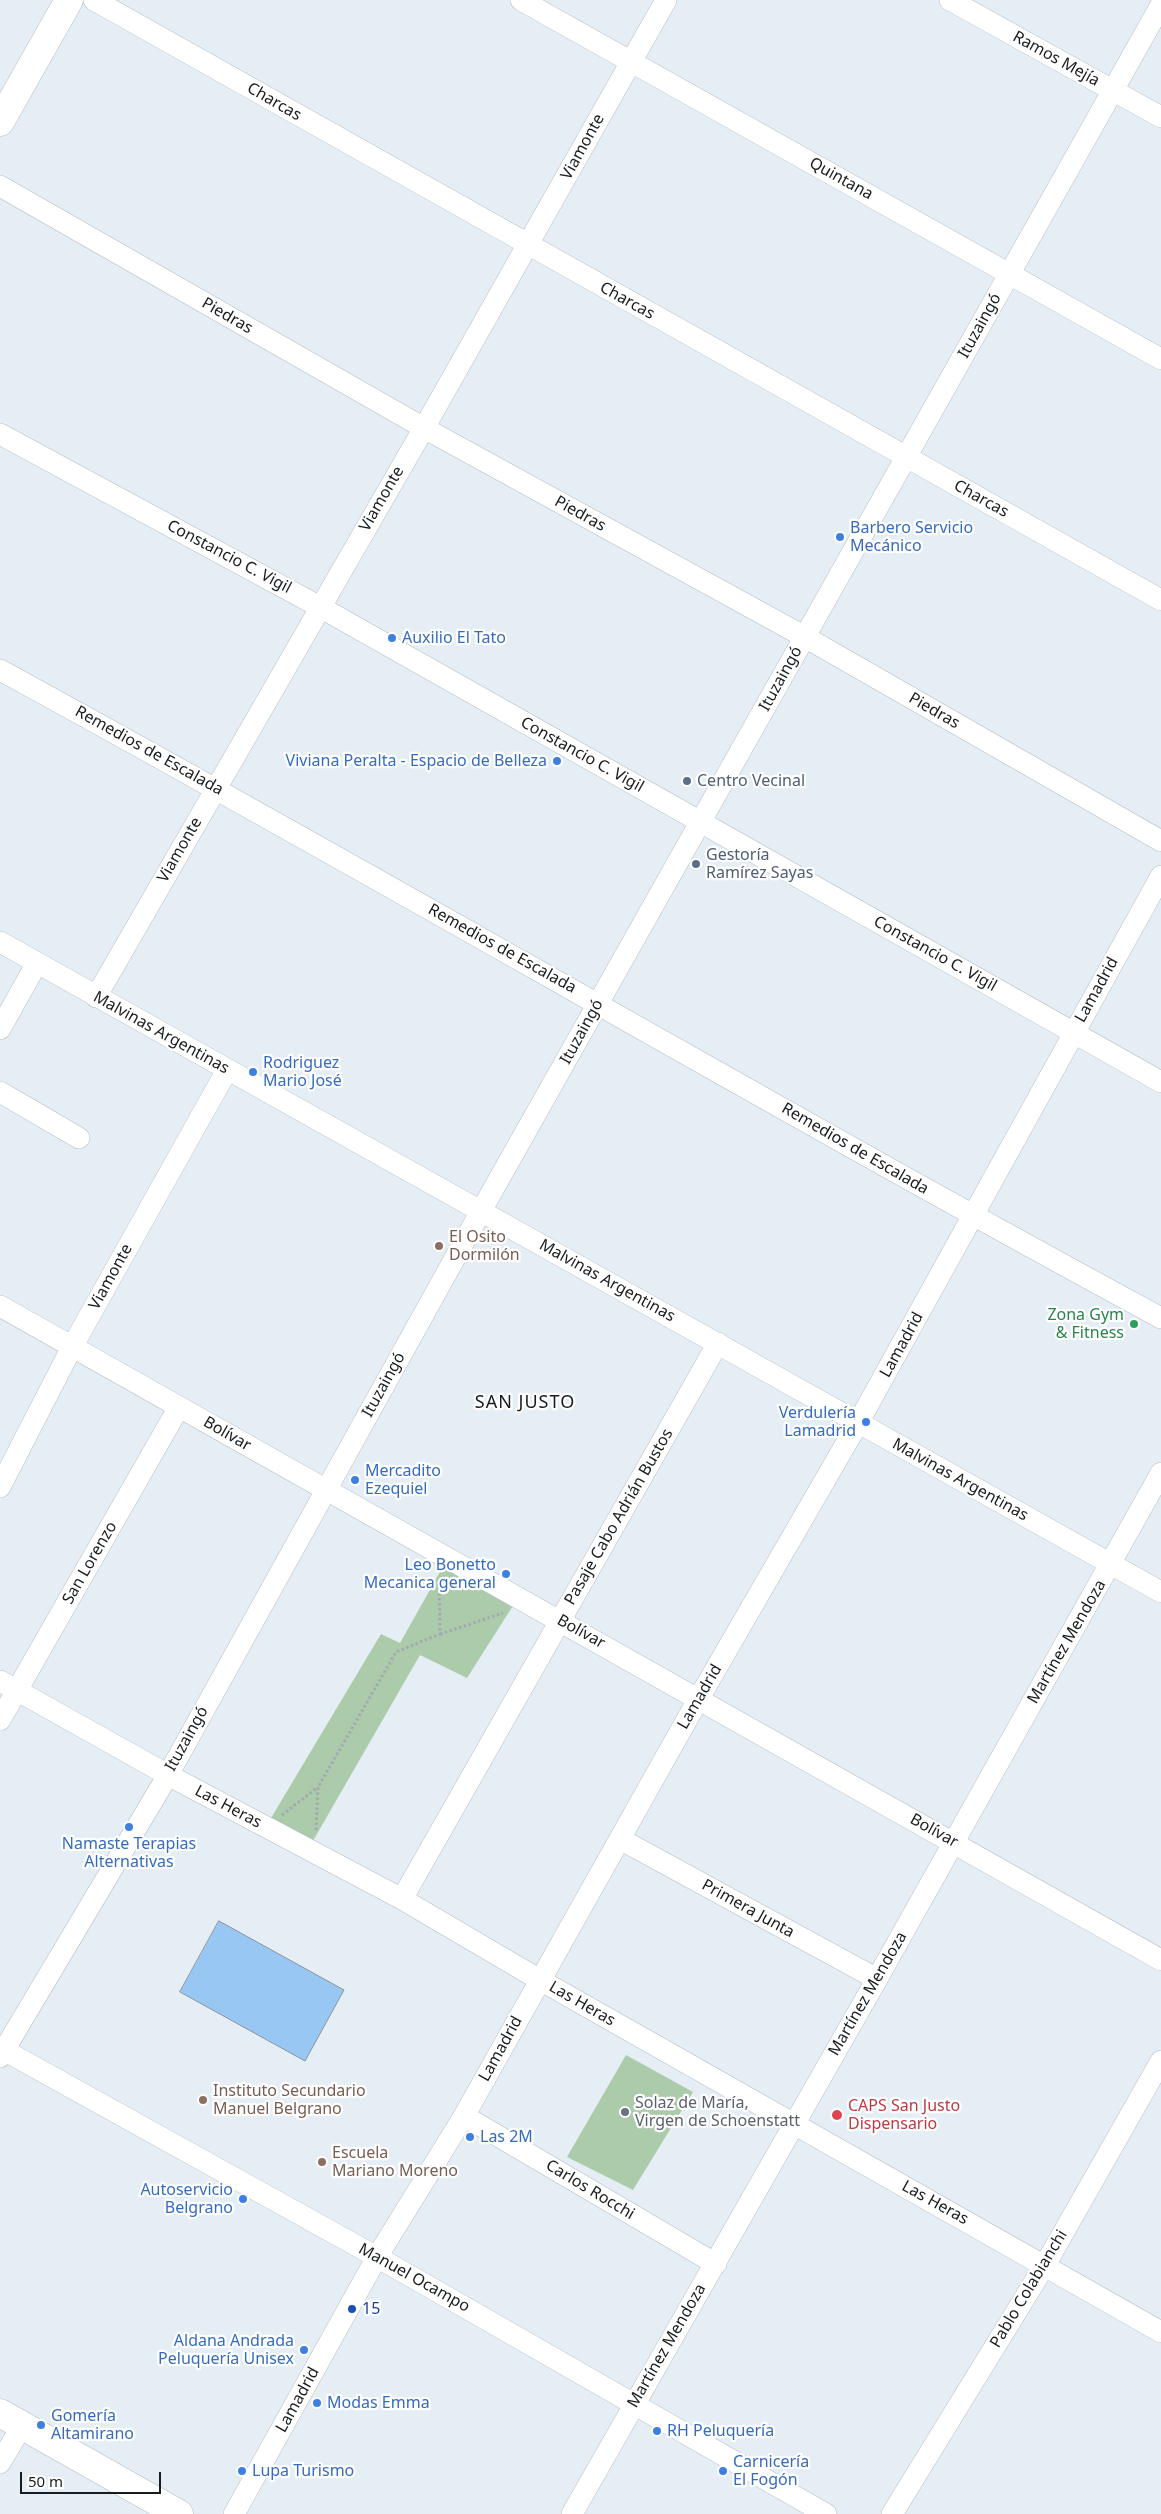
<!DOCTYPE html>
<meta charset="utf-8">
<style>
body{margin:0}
#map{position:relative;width:1161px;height:2514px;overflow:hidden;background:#e5eef5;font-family:"Noto Sans",sans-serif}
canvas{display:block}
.scale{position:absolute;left:20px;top:2472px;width:141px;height:22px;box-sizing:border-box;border:2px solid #191c1e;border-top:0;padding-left:6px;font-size:15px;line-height:18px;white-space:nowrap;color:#191c1e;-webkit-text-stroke:4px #fff;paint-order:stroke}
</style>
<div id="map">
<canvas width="1161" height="2514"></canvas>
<div class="scale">50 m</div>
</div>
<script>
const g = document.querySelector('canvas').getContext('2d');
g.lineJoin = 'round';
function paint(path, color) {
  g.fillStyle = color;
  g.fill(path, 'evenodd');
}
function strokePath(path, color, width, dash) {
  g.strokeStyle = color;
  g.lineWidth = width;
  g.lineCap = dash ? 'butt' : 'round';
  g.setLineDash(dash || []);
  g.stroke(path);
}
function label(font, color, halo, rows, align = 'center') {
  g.font = font + ' "Noto Sans",sans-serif';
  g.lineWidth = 4.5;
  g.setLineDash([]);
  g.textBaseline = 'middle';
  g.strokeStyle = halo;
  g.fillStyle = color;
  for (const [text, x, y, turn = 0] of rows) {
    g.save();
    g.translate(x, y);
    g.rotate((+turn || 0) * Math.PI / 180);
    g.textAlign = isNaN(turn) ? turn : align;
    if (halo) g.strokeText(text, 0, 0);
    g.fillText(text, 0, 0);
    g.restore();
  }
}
paint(new Path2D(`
 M 445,1563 L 516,1601 L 467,1678 L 420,1655 L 310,1846 L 268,1823 L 381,1634 L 400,1643 Z
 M 626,2055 L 693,2092 L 633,2190 L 567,2157 Z`), '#abcbaa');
const building = new Path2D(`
 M 219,1921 L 344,1990 L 305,2061 L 180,1992 Z`);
paint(building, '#98c7f3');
strokePath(building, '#8b939a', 1);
const street = new Path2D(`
 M 94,0 L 1161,600
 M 521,0 L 1161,359
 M 950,0 L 1161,117
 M 0,186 L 424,428 L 805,637 L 1161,841
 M 0,434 L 320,607 L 1161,1082
 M 0,670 C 389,882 771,1107 1161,1318
 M 0,942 L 1161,1592
 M 96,997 L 424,428 L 666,0
 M 0,1029 L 37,963
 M 0,1092 L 79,1138
 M 0,1306 L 1161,1960
 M 0,1487 L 72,1347 L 227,1070
 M 0,1681 L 168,1775 L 402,1899 L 540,1980 L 1161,2332
 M 0,1720 L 179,1407
 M 620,1839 L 877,1979
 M 402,1899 L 718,1343
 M 0,2048 L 377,2257 L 826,2514
 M 0,2057 L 168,1775 L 481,1211 L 1161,5
 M 464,2116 L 716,2264
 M 0,2463 L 22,2426
 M 234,2514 L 377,2257 L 464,2116 L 699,1698 L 858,1423 L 1161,876
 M 572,2514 L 877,1979 L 1161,1473
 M 892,2514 L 1045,2265 L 1161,2061`);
const secondary = new Path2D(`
 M 0,122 L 69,0
 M 0,2413 L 179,2514`);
strokePath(street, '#b6bdc5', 22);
strokePath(secondary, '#b6bdc5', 29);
strokePath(new Path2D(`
 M 440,1634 L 503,1613
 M 282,1815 L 318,1787
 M 316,1830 L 318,1787 L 396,1652 L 440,1634 L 439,1579`), '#a3aaaf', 3, [2.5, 2.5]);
strokePath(street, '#fff', 21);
strokePath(secondary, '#fff', 28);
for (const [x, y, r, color] of [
 [840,537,5,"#3f7fe0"],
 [392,638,5,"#3f7fe0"],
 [557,761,5,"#3f7fe0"],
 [687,781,5,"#5c6f8a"],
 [696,864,5,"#5c6f8a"],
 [253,1072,5,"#3f7fe0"],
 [439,1246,5,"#8d6e63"],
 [1134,1324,5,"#2e9e5b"],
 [866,1422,5,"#3f7fe0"],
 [355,1480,5,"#3f7fe0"],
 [506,1574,5,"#3f7fe0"],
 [129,1827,5,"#3f7fe0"],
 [203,2100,5,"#8d6e63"],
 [625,2112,5,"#6b7280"],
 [837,2115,6,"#e0444e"],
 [470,2137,5,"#3f7fe0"],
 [322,2162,5,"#8d6e63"],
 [243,2199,5,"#3f7fe0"],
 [352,2309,5,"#1a4fb4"],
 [304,2350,5,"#3f7fe0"],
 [317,2403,5,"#3f7fe0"],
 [41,2425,5,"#3f7fe0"],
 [657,2431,5,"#3f7fe0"],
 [242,2471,5,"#3f7fe0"],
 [723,2471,5,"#3f7fe0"]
]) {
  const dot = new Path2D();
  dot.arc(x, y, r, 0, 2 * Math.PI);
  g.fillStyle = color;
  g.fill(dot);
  strokePath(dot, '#fff', 2);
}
label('16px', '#191c1e', '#fff', [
 ["Ramos Mejía",1056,59,29],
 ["Charcas",274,102,30],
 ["Viamonte",583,147,-61],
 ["Quintana",841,179,29],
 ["Charcas",627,301,29],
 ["Piedras",227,316,30],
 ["Ituzaingó",980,326,-61],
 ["Viamonte",382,499,-60],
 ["Charcas",981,499,29],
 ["Piedras",580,514,29],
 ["Constancio C. Vigil",229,557,28],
 ["Ituzaingó",781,679,-61],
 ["Piedras",934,711,30],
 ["Remedios de Escalada",149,751,29],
 ["Constancio C. Vigil",582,755,29],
 ["Viamonte",180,850,-60],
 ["Remedios de Escalada",502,949,29],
 ["Constancio C. Vigil",935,954,29],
 ["Lamadrid",1097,990,-61],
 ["Ituzaingó",582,1032,-61],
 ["Malvinas Argentinas",161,1033,29],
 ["Remedios de Escalada",855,1149,30],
 ["Viamonte",111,1277,-61],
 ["Malvinas Argentinas",607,1281,29],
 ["Lamadrid",902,1345,-61],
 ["Ituzaingó",384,1385,-61],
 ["Bolívar",227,1434,30],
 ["Malvinas Argentinas",960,1480,29],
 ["Pasaje Cabo Adrián Bustos",619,1517,-60],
 ["San Lorenzo",90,1563,-60],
 ["Bolívar",581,1632,29],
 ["Martínez Mendoza",1067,1642,-60],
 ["Lamadrid",700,1697,-60],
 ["Ituzaingó",187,1739,-61],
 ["Las Heras",228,1807,28],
 ["Bolívar",934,1831,29],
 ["Primera Junta",748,1909,29],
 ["Martínez Mendoza",868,1994,-60],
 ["Las Heras",582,2004,30],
 ["Lamadrid",501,2049,-61],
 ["Carlos Rocchi",590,2190,31],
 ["Las Heras",935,2203,29],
 ["Manuel Ocampo",414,2278,29],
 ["Pablo Colabianchi",1029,2289,-59],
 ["Martínez Mendoza",667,2346,-60],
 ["Lamadrid",298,2400,-61]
]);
label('16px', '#366cbe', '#fff', [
 ["Barbero Servicio",850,528],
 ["Mecánico",850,546],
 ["Auxilio El Tato",402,638],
 ["Viviana Peralta - Espacio de Belleza",547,761,"right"],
 ["Rodriguez",263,1063],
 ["Mario José",263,1081],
 ["Verdulería",856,1413,"right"],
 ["Lamadrid",856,1431,"right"],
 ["Mercadito",365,1471],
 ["Ezequiel",365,1489],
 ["Leo Bonetto",496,1565,"right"],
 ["Mecanica general",496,1583,"right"],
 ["Namaste Terapias",129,1844,"center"],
 ["Alternativas",129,1862,"center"],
 ["Las 2M",480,2137],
 ["Autoservicio",233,2190,"right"],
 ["Belgrano",233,2208,"right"],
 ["Aldana Andrada",294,2341,"right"],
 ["Peluquería Unisex",294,2359,"right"],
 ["Modas Emma",327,2403],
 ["Gomería",51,2416],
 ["Altamirano",51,2434],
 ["RH Peluquería",667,2431],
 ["Carnicería",733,2462],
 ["El Fogón",733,2480],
 ["Lupa Turismo",252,2471]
], 'left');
label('16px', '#4e5e75', '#fff', [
 ["Centro Vecinal",697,781],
 ["Gestoría",706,855],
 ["Ramírez Sayas",706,873]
], 'left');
label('16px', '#785e54', '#fff', [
 ["El Osito",449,1237],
 ["Dormilón",449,1255],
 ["Instituto Secundario",213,2091],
 ["Manuel Belgrano",213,2109],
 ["Escuela",332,2153],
 ["Mariano Moreno",332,2171]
], 'left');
label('16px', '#27864d', '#fff', [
 ["Zona Gym",1124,1315],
 ["& Fitness",1124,1333]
], 'right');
label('16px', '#5b616d', '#fff', [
 ["Solaz de María,",635,2103],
 ["Virgen de Schoenstatt",635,2121]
], 'left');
label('16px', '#be3a42', '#fff', [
 ["CAPS San Justo",848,2106],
 ["Dispensario",848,2124]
], 'left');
label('16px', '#164399', '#fff', [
 ["15",362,2309]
], 'left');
g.letterSpacing = '1px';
label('18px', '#191c1e', '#fff', [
 ["SAN JUSTO",525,1403]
]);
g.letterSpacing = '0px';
</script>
